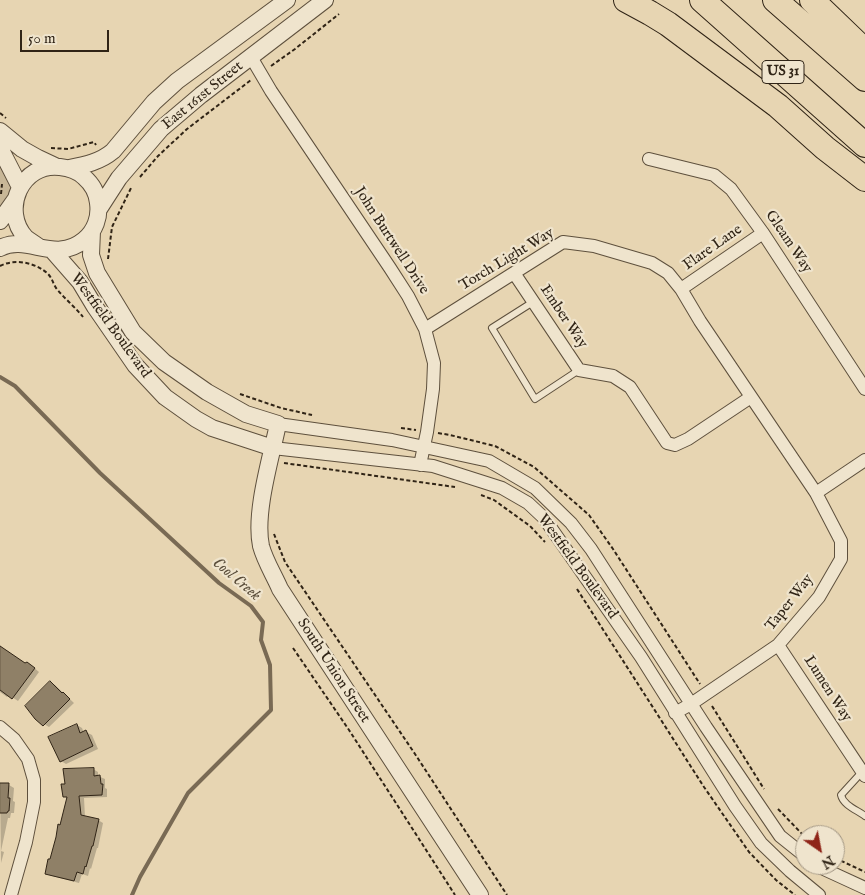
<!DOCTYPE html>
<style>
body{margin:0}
#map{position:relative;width:865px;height:895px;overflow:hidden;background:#e7d5b2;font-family:"IM FELL English",serif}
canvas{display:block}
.north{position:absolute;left:795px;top:825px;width:50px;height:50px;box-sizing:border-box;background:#efe4cd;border:1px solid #a39784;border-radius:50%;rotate:147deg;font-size:14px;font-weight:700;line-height:20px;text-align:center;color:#302416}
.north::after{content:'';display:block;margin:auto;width:18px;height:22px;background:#8f2418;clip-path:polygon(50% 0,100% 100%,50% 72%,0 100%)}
.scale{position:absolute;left:20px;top:30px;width:89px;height:22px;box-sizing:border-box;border:2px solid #302416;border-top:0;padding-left:6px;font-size:15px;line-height:18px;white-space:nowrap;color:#302416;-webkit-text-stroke:4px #efe4cd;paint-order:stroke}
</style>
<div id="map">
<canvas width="865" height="895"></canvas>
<div class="north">N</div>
<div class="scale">50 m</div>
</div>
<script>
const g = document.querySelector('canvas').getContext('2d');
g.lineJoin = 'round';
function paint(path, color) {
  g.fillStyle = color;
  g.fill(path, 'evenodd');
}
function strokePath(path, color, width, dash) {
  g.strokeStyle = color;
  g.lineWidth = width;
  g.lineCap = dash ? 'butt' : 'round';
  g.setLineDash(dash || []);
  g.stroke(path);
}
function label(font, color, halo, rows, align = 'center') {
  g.font = font + ' "IM FELL English",serif';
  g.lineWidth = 4.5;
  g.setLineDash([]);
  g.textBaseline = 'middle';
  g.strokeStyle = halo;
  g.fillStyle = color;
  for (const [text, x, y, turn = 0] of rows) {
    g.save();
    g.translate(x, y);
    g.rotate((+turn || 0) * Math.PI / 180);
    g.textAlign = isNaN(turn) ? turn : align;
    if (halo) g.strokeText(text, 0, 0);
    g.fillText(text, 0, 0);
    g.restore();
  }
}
paint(new Path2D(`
 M 0,163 L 12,184 L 12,197 L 0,213 Z`), '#c8b797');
paint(new Path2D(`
 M 0,647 L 26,664 L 32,666 L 39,672 L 18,701 L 9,695 L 7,697 L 0,692 Z
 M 50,682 L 55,685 L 74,703 L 49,727 L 44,724 Z
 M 77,725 L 82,728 L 84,733 L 86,732 L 92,735 L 98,749 L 66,764 L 61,761 Z
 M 93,769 L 98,772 L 98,776 L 105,779 L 105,788 L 107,789 L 107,797 L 84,798 L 85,817 L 98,820 L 103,823 L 98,848 L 97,848 L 91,869 L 90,868 L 88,876 L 82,874 L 79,883 L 52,876 L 47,873 L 61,826 L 68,798 L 64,796 Z
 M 0,784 L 9,785 L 14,788 L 13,801 L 15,802 L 14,813 L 11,813 L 10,818 L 8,818 L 1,851 L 4,852 L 1,863 Z`), '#0003');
strokePath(new Path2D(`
 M 0,377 L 15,386 L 100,473 L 219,583 L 251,606 L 263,622 L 261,640 L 270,665 L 271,710 L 188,793 L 140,877 L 132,895`), '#796a54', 4);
const building = new Path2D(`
 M 0,646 L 25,663 L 27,662 L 35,668 L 12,699 L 0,690 Z
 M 50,681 L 62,693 L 63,692 L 70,699 L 43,726 L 35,719 L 25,706 Z
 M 77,724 L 80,733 L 86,730 L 93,746 L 60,762 L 48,737 Z
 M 94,768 L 94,776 L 100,775 L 101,784 L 103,784 L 102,795 L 79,796 L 81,815 L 99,819 L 93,846 L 92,846 L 86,867 L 85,866 L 83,874 L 77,872 L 74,881 L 45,874 L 48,859 L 50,859 L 56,837 L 58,824 L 60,825 L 67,797 L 63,797 L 61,784 L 65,784 L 63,769 Z
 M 0,783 L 9,783 L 8,798 L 10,798 L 9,811 L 8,811 L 7,813 L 0,813 Z`);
paint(building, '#8f8067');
strokePath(building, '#302416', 1);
const service = new Path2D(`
 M 533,302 L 492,328 L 535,399 L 579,370
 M 862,772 L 841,795 C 843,805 857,810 865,816`);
const minor = new Path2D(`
 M 251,57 L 271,91 L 390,268 L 408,296 L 425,329 L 434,363 L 433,389 L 427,432 L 420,465
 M 649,159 L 714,175 L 731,189 L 763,233 L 865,389
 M 514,273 L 579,370 L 613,376 L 630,387 L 667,443 L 675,445 L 688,439 L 751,397
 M 681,289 L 763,233
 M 425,329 L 563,242 L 594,246 L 652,263 L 668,273 L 681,289 L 700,321 L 816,493 L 841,541 L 841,559 L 819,597 L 778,645 L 691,704 L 675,713
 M 278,424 L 392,440 L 489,461 L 535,488 L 571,523 L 591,549 L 706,727 L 780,836 L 805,856
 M 273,448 L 433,466 L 502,488 L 528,503 L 544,518 L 641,657 L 735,806 L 761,843 L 790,871 L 819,895
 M 816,493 L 865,460
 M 778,645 L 865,776
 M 0,727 L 14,739 L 28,759 L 34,780 L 34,802 L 26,842 L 11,895
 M 815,865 L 865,888`);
const tertiary = new Path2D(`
 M 0,131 L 22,149 L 38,158 L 55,166
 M 0,148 L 20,187
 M 69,168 C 85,165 100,162 113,151 L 154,102 L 177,81 L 287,0
 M 99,209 L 119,178 L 161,129 L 201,95 L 325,0
 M 0,221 L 15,200
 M 92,231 L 91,255 L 97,273 L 133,332 L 164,362 L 207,392 L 246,414 L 278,424 C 271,458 254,513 261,546 C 265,561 274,575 280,589 L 480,895
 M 0,248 C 28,234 55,264 84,240 C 95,231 100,217 98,203 C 97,192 92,184 84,177 C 78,171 69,168 60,167 C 22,162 0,210 26,238 C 30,241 35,244 39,247
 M 52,250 L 80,282 L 95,307 L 135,365 L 165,397 L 196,419 L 212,428 L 273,448`);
const motorway = new Path2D(`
 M 626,0 L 650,13 L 668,24 L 778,106 L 825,148 L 865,179
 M 702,0 L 865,145
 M 775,0 L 865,79
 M 812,0 L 865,51`);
strokePath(service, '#5e503d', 8);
strokePath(minor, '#5e503d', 14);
strokePath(tertiary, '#5e503d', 18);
strokePath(motorway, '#302416', 26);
strokePath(new Path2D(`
 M 271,66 L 295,49 L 339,14
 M 0,113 L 6,118
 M 51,148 L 68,149 L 94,142 L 96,145
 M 140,177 L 158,156 L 187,129 L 251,80
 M 1,194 L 2,184
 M 108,259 L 112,227 L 132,186
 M 0,266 C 15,258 37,263 48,274 C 52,278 53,283 56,288 C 64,298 75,307 83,317
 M 240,394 L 281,408 L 312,415
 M 401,428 L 416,430
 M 438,433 L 450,435 L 495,446 L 534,467 L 589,515 L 613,549 L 700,684
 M 284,463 L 455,487
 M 481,495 L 494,500 L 530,526 L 545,542
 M 274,534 L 285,562 L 415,754 L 507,895
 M 577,589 L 704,787 L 749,852 L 776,880 L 795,895
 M 293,648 L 349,730 L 455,895
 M 712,706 L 764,789
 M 778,809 L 805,837
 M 835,858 L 865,872`), '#302416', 2, [4, 2.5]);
strokePath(service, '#efe4cd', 6);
strokePath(minor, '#efe4cd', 12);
strokePath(tertiary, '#efe4cd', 16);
strokePath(motorway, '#e7d5b2', 24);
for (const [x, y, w] of [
 [783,72,42]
]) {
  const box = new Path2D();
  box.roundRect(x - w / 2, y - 11.5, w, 23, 4);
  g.fillStyle = '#efe4cd';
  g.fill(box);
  strokePath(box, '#302416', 1);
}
label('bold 14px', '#302416', null, [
 ["US 31",783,72]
]);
label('15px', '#302416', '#efe4cd', [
 ["East 161st Street",203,96,-39],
 ["John Burtwell Drive",391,241,57],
 ["Gleam Way",788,242,56],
 ["Flare Lane",713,248,-35],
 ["Torch Light Way",507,260,-31],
 ["Ember Way",563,317,56],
 ["Westfield Boulevard",110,326,54],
 ["Westfield Boulevard",577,567,54],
 ["Taper Way",790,603,-52],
 ["South Union Street",333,671,57],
 ["Lumen Way",827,689,57]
]);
label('italic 16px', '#5a4d3a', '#efe4cd', [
 ["Cool Creek",236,580,40]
]);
</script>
